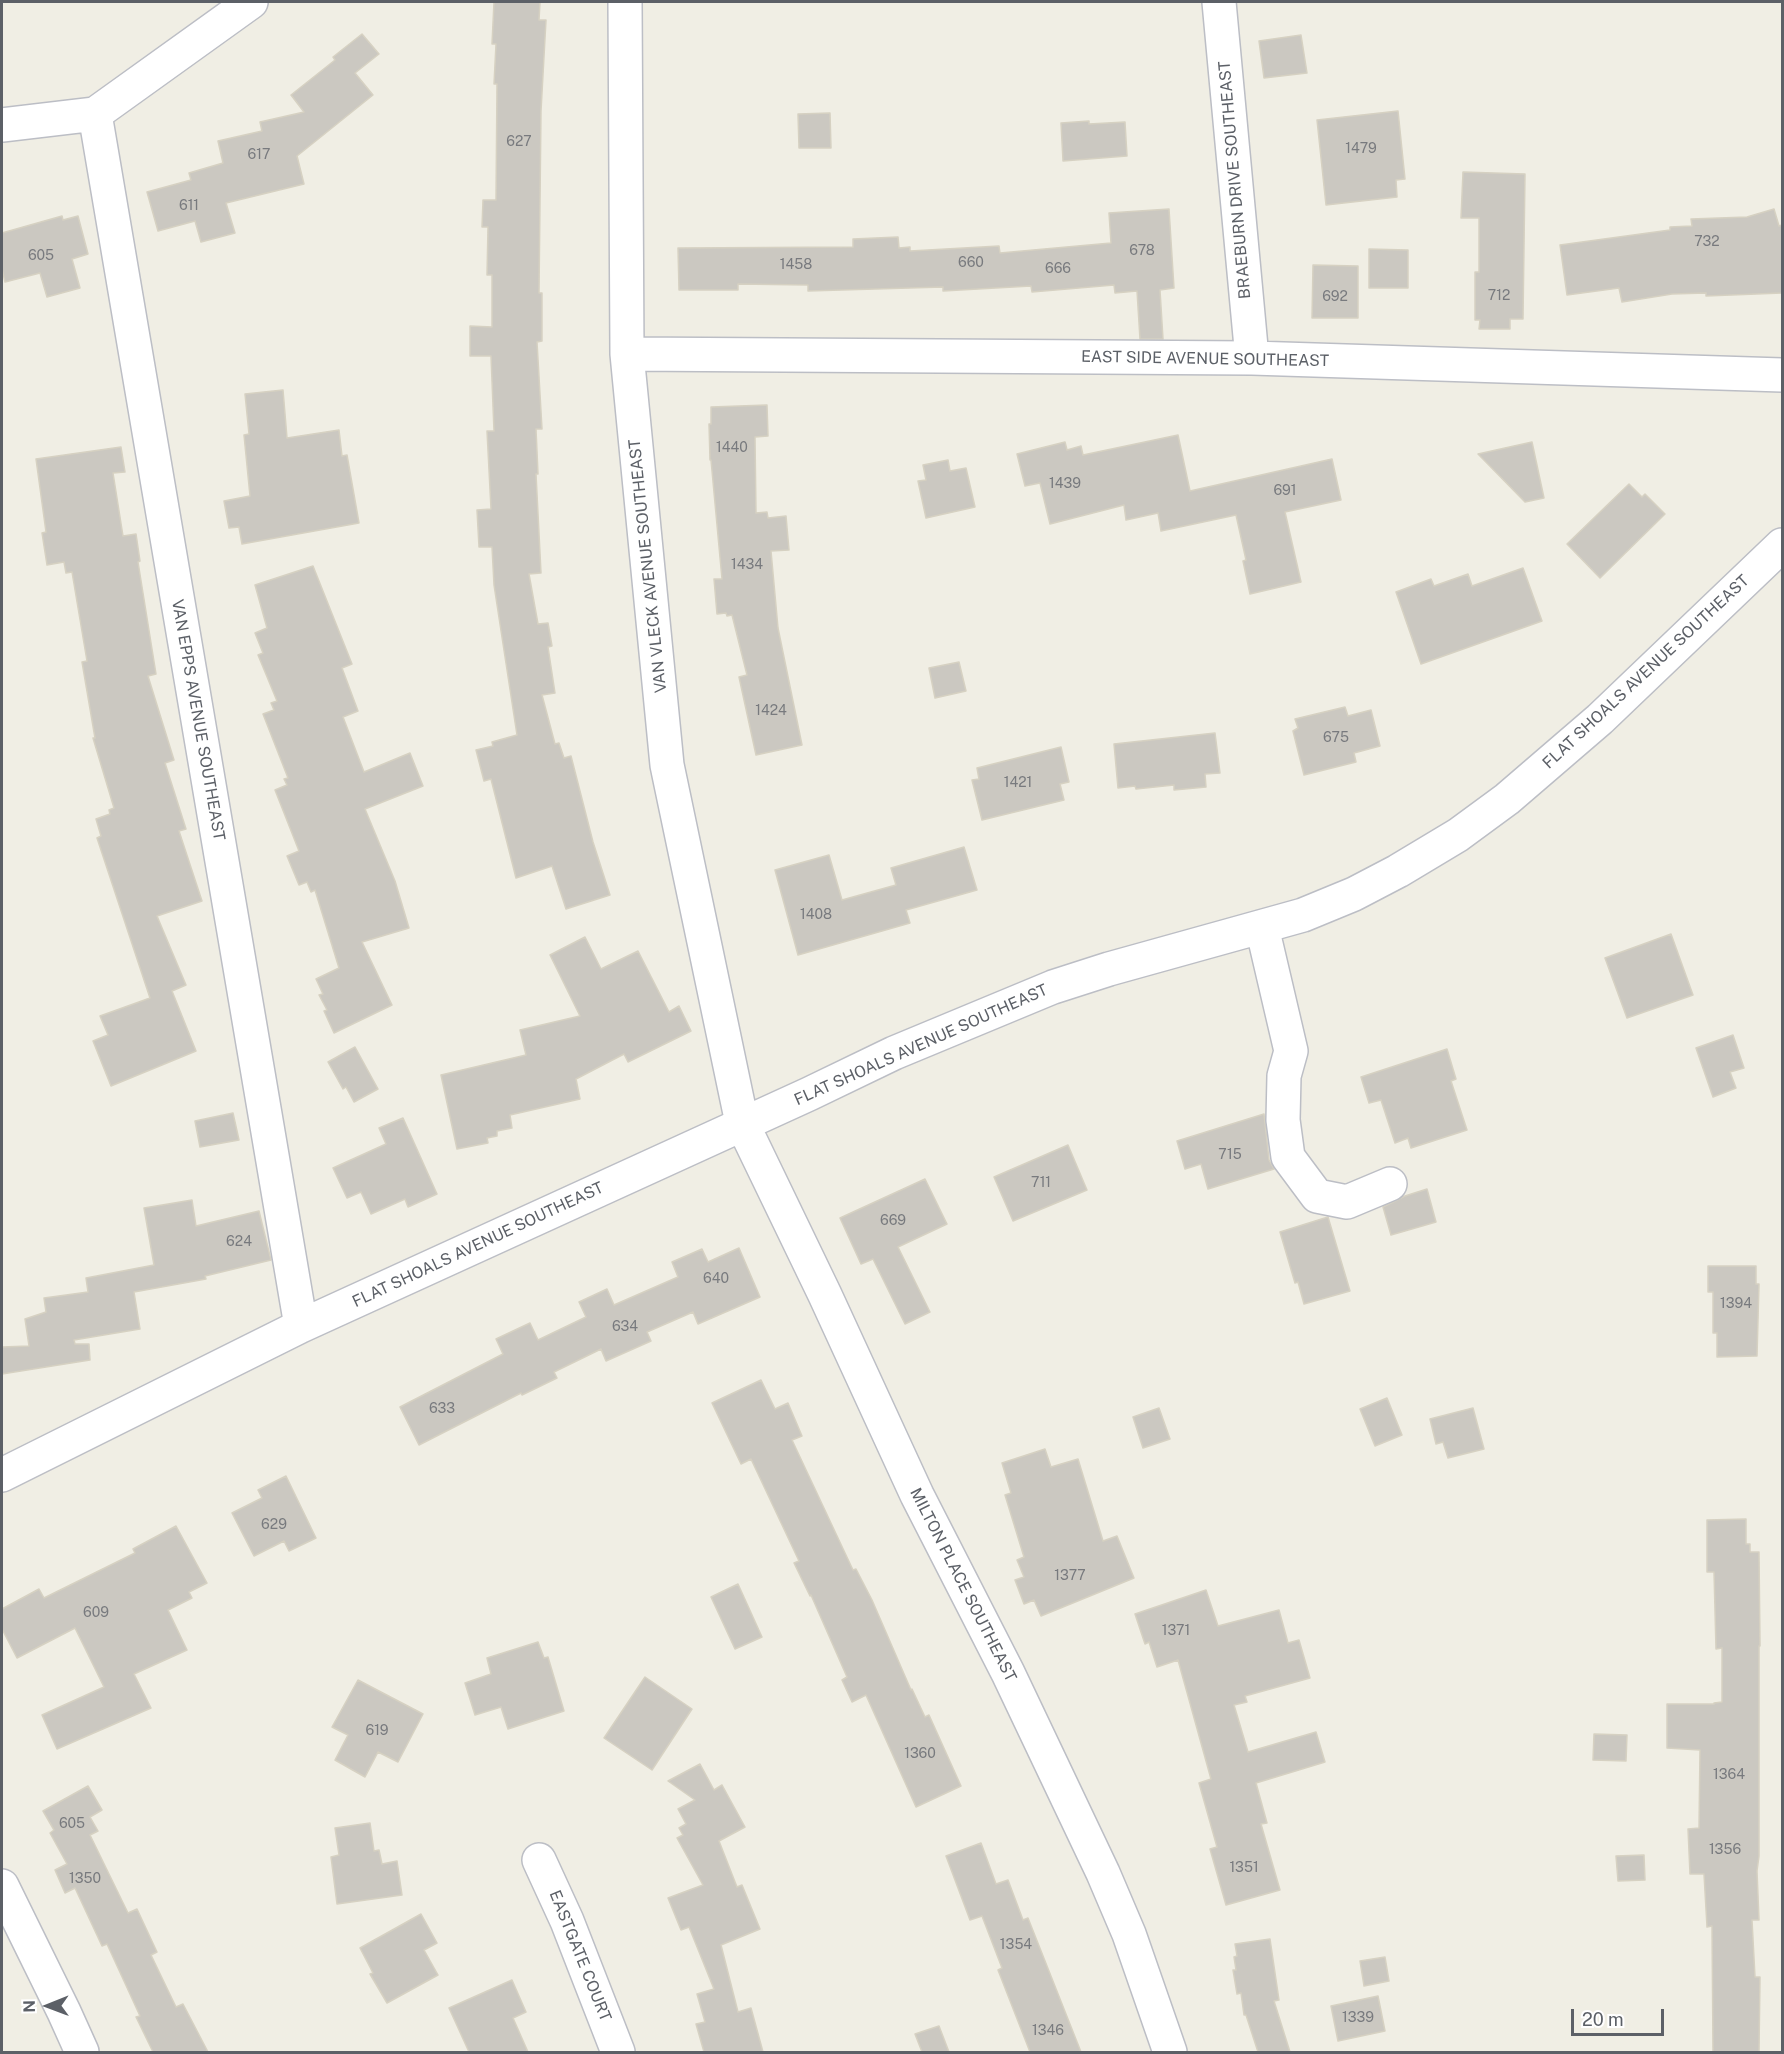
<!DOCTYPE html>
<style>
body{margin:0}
#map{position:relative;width:1784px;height:2054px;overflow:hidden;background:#f0eee4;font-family:"Public Sans",sans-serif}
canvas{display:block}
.frame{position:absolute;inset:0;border:3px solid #5c6067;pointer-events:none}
.north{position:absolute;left:18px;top:1976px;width:60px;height:60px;-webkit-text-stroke:4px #fff;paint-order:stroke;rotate:269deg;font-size:16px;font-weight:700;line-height:24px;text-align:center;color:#5c6067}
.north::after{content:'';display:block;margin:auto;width:21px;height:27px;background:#5c6067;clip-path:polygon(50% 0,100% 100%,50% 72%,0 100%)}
.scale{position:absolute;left:1571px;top:2009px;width:93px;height:27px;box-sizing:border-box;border:3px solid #5c6067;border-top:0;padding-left:8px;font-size:18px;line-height:21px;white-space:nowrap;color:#5c6067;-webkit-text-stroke:4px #fff;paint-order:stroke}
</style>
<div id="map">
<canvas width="1784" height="2054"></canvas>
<div class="frame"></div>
<div class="north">N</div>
<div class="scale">20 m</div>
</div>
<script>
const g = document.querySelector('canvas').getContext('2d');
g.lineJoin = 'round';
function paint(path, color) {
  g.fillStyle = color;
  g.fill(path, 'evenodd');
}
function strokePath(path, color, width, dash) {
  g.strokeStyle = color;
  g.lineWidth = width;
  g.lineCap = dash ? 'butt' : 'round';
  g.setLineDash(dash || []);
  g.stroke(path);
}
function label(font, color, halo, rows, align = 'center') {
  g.font = font + ' "Public Sans",sans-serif';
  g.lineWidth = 6;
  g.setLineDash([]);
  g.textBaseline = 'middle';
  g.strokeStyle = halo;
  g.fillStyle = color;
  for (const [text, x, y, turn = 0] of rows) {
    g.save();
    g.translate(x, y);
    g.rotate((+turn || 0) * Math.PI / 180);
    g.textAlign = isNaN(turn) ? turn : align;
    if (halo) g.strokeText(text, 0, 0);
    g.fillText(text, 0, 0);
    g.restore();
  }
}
const building = new Path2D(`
 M 494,2 L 540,2 L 539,20 L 546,20 L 541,111 L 539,293 L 542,293 L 542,341 L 537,342 L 542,429 L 536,429 L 538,474 L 536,474 L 541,573 L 529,574 L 538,624 L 548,623 L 552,646 L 548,647 L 555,693 L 542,695 L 555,744 L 559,743 L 564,758 L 571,756 L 593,842 L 610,895 L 566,909 L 552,866 L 516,878 L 491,779 L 484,781 L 476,750 L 493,746 L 492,742 L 517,735 L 494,585 L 492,547 L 479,547 L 477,510 L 491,509 L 487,431 L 494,431 L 491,356 L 470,356 L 470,326 L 492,327 L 492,275 L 487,275 L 488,227 L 482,227 L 483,200 L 496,200 L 497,84 L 494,84 L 496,44 L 492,44 Z
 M 362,34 L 379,54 L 355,73 L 373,95 L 297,156 L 304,184 L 226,203 L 235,233 L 201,242 L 195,221 L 158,231 L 147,192 L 191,180 L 189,173 L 223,163 L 218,141 L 262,131 L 260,122 L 304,112 L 291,95 L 335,60 L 333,57 Z
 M 1301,35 L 1307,73 L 1264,78 L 1259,41 Z
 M 1398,111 L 1405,179 L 1396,180 L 1397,197 L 1326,205 L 1317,120 Z
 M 830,113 L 831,148 L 799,148 L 798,114 Z
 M 1089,121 L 1089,124 L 1125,122 L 1127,156 L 1063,161 L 1061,123 Z
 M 1463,172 L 1525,174 L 1523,319 L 1510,319 L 1510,329 L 1479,329 L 1480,320 L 1475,320 L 1475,272 L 1479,272 L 1479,218 L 1461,218 Z
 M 1169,209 L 1174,288 L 1160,290 L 1163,339 L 1140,339 L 1137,291 L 1115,293 L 1114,285 L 1032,292 L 1031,286 L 943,291 L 943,287 L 808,291 L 808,285 L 738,284 L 738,290 L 679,290 L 678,248 L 853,247 L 853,239 L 898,237 L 899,248 L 910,247 L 910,251 L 999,246 L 1000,253 L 1111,243 L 1109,213 Z
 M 1774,209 L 1779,226 L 1782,225 L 1782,293 L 1706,296 L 1706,293 L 1672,294 L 1622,302 L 1619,288 L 1567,295 L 1560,245 L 1670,230 L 1670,227 L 1692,226 L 1691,219 L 1747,217 Z
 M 62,216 L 63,220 L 78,216 L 88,254 L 72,259 L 80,288 L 47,297 L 40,273 L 5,282 L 2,269 L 2,233 Z
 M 1369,249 L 1408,250 L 1408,288 L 1369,288 Z
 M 1313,265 L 1358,266 L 1358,318 L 1312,318 Z
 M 283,390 L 287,438 L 339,430 L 342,456 L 347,455 L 359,523 L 242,544 L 239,527 L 229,528 L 224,501 L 250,496 L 244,435 L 249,434 L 245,394 Z
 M 767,405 L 768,436 L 755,437 L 756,513 L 767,512 L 768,518 L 786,516 L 789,550 L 771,551 L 778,628 L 802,745 L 756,755 L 739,677 L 747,675 L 732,615 L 727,616 L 726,613 L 717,614 L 714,579 L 722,579 L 711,460 L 710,460 L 709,424 L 711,424 L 711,407 Z
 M 1178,435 L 1190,491 L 1332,459 L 1341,500 L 1285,512 L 1301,582 L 1250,594 L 1243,561 L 1246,560 L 1236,515 L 1161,531 L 1158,513 L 1126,520 L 1124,505 L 1050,524 L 1040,483 L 1025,486 L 1017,454 L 1065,442 L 1067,450 L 1081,446 L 1083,455 Z
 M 1532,442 L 1544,498 L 1525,502 L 1478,454 Z
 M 121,447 L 125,472 L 113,473 L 123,536 L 136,534 L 140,561 L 138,562 L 156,674 L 148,676 L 174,760 L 165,763 L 186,829 L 179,831 L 202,901 L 157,916 L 186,985 L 172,991 L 196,1051 L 111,1086 L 93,1041 L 108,1035 L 100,1016 L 150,998 L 97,838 L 101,836 L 96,819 L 110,814 L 109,810 L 114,808 L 93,738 L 95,738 L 82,662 L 87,661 L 72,572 L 66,573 L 64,562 L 47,565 L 42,533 L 46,532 L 36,459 Z
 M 948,460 L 950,471 L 966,468 L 975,507 L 926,518 L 918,481 L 926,480 L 923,465 Z
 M 1629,484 L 1642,497 L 1645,494 L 1665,514 L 1600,578 L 1567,544 Z
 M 313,566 L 352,664 L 342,668 L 358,711 L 343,717 L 364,772 L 410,753 L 423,786 L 365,809 L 395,881 L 409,928 L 362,942 L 392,1005 L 334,1033 L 324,1011 L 327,1010 L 319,995 L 323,994 L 316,979 L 339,968 L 315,890 L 311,892 L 307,882 L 299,885 L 287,856 L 299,851 L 275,790 L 287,785 L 284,779 L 288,778 L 263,714 L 274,710 L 271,703 L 277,701 L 258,655 L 263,653 L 255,633 L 267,628 L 255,585 Z
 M 1523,568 L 1542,621 L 1421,664 L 1396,592 L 1431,579 L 1434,586 L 1468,574 L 1472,586 Z
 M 959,662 L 966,691 L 935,698 L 929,668 Z
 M 1345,707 L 1348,716 L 1371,710 L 1380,746 L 1354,753 L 1356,762 L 1304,775 L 1293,731 L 1298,728 L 1295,719 Z
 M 1215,733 L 1220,773 L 1205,774 L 1206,787 L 1174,790 L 1174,785 L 1136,789 L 1135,786 L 1118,788 L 1114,744 Z
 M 1061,747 L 1069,782 L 1060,784 L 1064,800 L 982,820 L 972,780 L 979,779 L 977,768 Z
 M 964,847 L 977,890 L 906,910 L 910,923 L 798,955 L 775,870 L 829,855 L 842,900 L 896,885 L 891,868 Z
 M 1671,934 L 1693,995 L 1627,1018 L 1605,958 Z
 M 585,937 L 601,969 L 638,951 L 669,1012 L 679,1006 L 691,1031 L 628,1062 L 624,1054 L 576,1079 L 580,1099 L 510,1115 L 512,1128 L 497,1131 L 497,1136 L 487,1138 L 488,1143 L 457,1149 L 441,1075 L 526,1055 L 520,1030 L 580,1016 L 550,955 Z
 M 1733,1035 L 1744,1068 L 1730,1072 L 1736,1088 L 1713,1097 L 1696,1048 Z
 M 355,1047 L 378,1089 L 354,1102 L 346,1087 L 343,1089 L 328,1062 Z
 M 1447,1049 L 1456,1079 L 1451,1081 L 1467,1130 L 1411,1148 L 1408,1138 L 1395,1143 L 1381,1100 L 1369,1103 L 1361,1077 Z
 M 233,1113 L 239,1140 L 200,1147 L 195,1121 Z
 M 1264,1114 L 1269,1160 L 1274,1169 L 1208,1189 L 1201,1164 L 1185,1169 L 1177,1141 Z
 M 403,1118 L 437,1194 L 408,1207 L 405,1199 L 371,1214 L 361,1192 L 347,1198 L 333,1168 L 386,1144 L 379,1128 Z
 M 1068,1145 L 1087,1190 L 1013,1221 L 994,1177 Z
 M 925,1179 L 947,1224 L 898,1247 L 930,1312 L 905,1324 L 873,1259 L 861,1264 L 840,1218 Z
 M 1427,1189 L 1436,1222 L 1391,1235 L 1383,1207 L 1405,1196 Z
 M 192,1200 L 196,1226 L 259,1211 L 271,1260 L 205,1276 L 206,1279 L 134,1292 L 140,1329 L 74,1340 L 75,1344 L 89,1344 L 90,1360 L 2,1374 L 2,1347 L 29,1346 L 25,1319 L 46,1312 L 44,1298 L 88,1292 L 86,1278 L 154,1265 L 144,1208 Z
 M 1328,1217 L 1350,1291 L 1304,1304 L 1298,1282 L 1295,1283 L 1280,1232 Z
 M 739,1248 L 760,1297 L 698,1324 L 693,1312 L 647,1332 L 651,1341 L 606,1361 L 601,1349 L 554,1372 L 557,1378 L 522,1395 L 521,1393 L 419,1445 L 400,1407 L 503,1354 L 496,1339 L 530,1323 L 538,1340 L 586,1317 L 579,1302 L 607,1289 L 614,1305 L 678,1277 L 672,1262 L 702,1249 L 708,1262 Z
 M 1708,1266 L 1756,1266 L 1756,1284 L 1759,1284 L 1757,1356 L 1717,1357 L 1717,1333 L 1713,1333 L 1713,1292 L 1708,1292 Z
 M 761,1380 L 775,1409 L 788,1403 L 802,1436 L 792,1440 L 853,1570 L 856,1569 L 872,1600 L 911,1690 L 912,1689 L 925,1717 L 929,1715 L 961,1786 L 916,1807 L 866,1695 L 852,1702 L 842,1680 L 847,1677 L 811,1595 L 810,1596 L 794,1563 L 799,1561 L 751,1459 L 741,1464 L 712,1403 Z
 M 1387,1398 L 1402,1435 L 1375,1446 L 1360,1409 Z
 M 1159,1408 L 1170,1439 L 1143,1448 L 1133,1417 Z
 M 1473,1408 L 1484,1449 L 1448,1458 L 1443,1442 L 1436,1444 L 1430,1419 Z
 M 1045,1449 L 1051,1467 L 1078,1459 L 1103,1541 L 1117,1536 L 1134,1578 L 1041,1616 L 1034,1600 L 1024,1604 L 1015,1580 L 1024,1577 L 1017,1560 L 1024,1557 L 1005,1495 L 1011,1493 L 1002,1463 Z
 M 286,1476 L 316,1538 L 289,1551 L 284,1541 L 254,1556 L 232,1513 L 262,1498 L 258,1490 Z
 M 1746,1519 L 1746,1544 L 1750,1544 L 1750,1552 L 1759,1552 L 1760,1646 L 1759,1646 L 1759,1856 L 1757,1871 L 1759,1920 L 1752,1920 L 1755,1977 L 1760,1977 L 1759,2052 L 1713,2052 L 1712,1926 L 1707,1927 L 1704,1874 L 1690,1874 L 1688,1829 L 1699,1828 L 1700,1750 L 1667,1748 L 1667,1704 L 1714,1704 L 1714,1703 L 1722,1702 L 1722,1648 L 1716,1649 L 1714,1572 L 1707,1572 L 1707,1520 Z
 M 176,1526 L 207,1583 L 189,1592 L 192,1598 L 168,1610 L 187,1650 L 134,1674 L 151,1708 L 57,1749 L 42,1715 L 104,1687 L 75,1628 L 17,1658 L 2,1629 L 2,1609 L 39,1589 L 44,1598 L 135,1553 L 133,1549 Z
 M 738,1584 L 762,1637 L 735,1649 L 711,1597 Z
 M 1206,1590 L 1218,1626 L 1279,1610 L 1288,1643 L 1299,1640 L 1310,1678 L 1245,1696 L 1247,1702 L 1234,1705 L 1248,1752 L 1316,1732 L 1325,1762 L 1256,1783 L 1267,1823 L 1261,1824 L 1280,1890 L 1226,1905 L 1210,1849 L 1217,1847 L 1199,1783 L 1211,1779 L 1178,1660 L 1157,1667 L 1149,1642 L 1145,1644 L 1135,1614 Z
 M 538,1642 L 544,1658 L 548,1657 L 564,1711 L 508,1729 L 501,1707 L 475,1715 L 465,1683 L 491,1674 L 487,1658 Z
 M 645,1677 L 692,1709 L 652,1770 L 604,1738 Z
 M 358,1680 L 423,1714 L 398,1762 L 378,1752 L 365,1777 L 335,1760 L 348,1735 L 332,1727 Z
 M 1594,1734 L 1627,1735 L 1626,1761 L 1593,1760 Z
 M 700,1764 L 714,1790 L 722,1785 L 745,1827 L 719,1841 L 737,1887 L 742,1885 L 760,1929 L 721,1945 L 738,2012 L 751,2008 L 763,2052 L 704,2052 L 696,2024 L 705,2022 L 697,1994 L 714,1989 L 689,1927 L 681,1930 L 668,1898 L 703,1885 L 677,1838 L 683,1835 L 679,1828 L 686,1824 L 678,1809 L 695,1800 L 668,1781 Z
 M 88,1786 L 102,1810 L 90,1817 L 98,1831 L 90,1835 L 128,1913 L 137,1909 L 157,1952 L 151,1955 L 176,2007 L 183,2004 L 208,2052 L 153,2052 L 136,2017 L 140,2016 L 107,1944 L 102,1946 L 75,1888 L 65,1893 L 55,1870 L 67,1864 L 50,1833 L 54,1830 L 43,1811 Z
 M 370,1823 L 374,1851 L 379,1850 L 382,1864 L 397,1861 L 402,1895 L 337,1904 L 331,1857 L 339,1855 L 335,1828 Z
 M 981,1843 L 996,1884 L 1008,1880 L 1023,1920 L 1028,1918 L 1081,2052 L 1030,2052 L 998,1970 L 1002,1968 L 982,1916 L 970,1920 L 946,1856 Z
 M 1644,1855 L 1645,1880 L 1618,1881 L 1616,1856 Z
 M 421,1914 L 437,1943 L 424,1950 L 438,1975 L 387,2003 L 370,1974 L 373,1973 L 360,1948 Z
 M 1270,1939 L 1279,2000 L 1274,2001 L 1290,2052 L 1258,2052 L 1246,2015 L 1244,2015 L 1241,1993 L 1237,1994 L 1233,1970 L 1236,1970 L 1234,1957 L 1237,1956 L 1235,1944 Z
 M 1385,1957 L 1389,1981 L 1364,1986 L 1360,1961 Z
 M 512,1980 L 526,2012 L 513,2018 L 528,2052 L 469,2052 L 449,2008 Z
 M 1378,1996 L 1385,2031 L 1338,2041 L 1331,2006 Z
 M 939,2026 L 949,2052 L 922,2052 L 915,2034 Z`);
paint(building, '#cbc8c1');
strokePath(building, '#d6d1c2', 1.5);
const minor = new Path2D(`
 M 625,2 L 627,354 L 667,765 L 742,1123 L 825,1295 L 917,1495 L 1008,1673 L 1103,1873 L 1129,1934 L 1170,2052
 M 1219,2 L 1252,358
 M 95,114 L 301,1326
 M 2,125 L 95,114 L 251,2
 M 627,354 L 1252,358 L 1782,375
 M 1262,927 L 1291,1051 L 1284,1076 L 1283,1120 L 1288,1157 L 1317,1196 L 1347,1202 L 1390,1184
 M 2,1475 L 301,1326 L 809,1094 L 894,1053 L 1053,987 L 1109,969 L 1303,915 L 1354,894 L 1398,871 L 1458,835 L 1507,799 L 1600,719 L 1782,545
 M 539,1860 L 567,1921 L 618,2052
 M 2,1886 L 64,2012 L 82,2052`);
strokePath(minor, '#bcbec5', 36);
strokePath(minor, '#fff', 33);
label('14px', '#787a7e', null, [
 ["627",519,142],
 ["1479",1361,149],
 ["617",259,155],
 ["611",189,206],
 ["732",1707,242],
 ["678",1142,251],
 ["605",41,256],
 ["660",971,263],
 ["1458",796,265],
 ["666",1058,269],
 ["712",1499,296],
 ["692",1335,297],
 ["1440",732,448],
 ["1439",1065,484],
 ["691",1285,491],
 ["1434",747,565],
 ["1424",771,711],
 ["675",1336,738],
 ["1421",1018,783],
 ["1408",816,915],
 ["715",1230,1155],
 ["711",1041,1183],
 ["669",893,1221],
 ["624",239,1242],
 ["640",716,1279],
 ["1394",1736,1304],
 ["634",625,1327],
 ["633",442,1409],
 ["629",274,1525],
 ["1377",1070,1576],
 ["609",96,1613],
 ["1371",1176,1631],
 ["619",377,1731],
 ["1360",920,1754],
 ["1364",1729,1775],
 ["605",72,1824],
 ["1356",1725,1850],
 ["1351",1244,1868],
 ["1350",85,1879],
 ["1354",1016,1945],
 ["1339",1358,2018],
 ["1346",1048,2031]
]);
label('16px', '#5c6067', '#fff', [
 ["BRAEBURN DRIVE SOUTHEAST",1235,180,-95],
 ["EAST SIDE AVENUE SOUTHEAST",1205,359,1],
 ["VAN VLECK AVENUE SOUTHEAST",648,566,-96],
 ["FLAT SHOALS AVENUE SOUTHEAST",1646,672,-43],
 ["VAN EPPS AVENUE SOUTHEAST",198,720,80],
 ["FLAT SHOALS AVENUE SOUTHEAST",921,1045,-24],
 ["FLAT SHOALS AVENUE SOUTHEAST",478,1245,-25],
 ["MILTON PLACE SOUTHEAST",963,1585,63],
 ["EASTGATE COURT",580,1956,68]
]);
</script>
